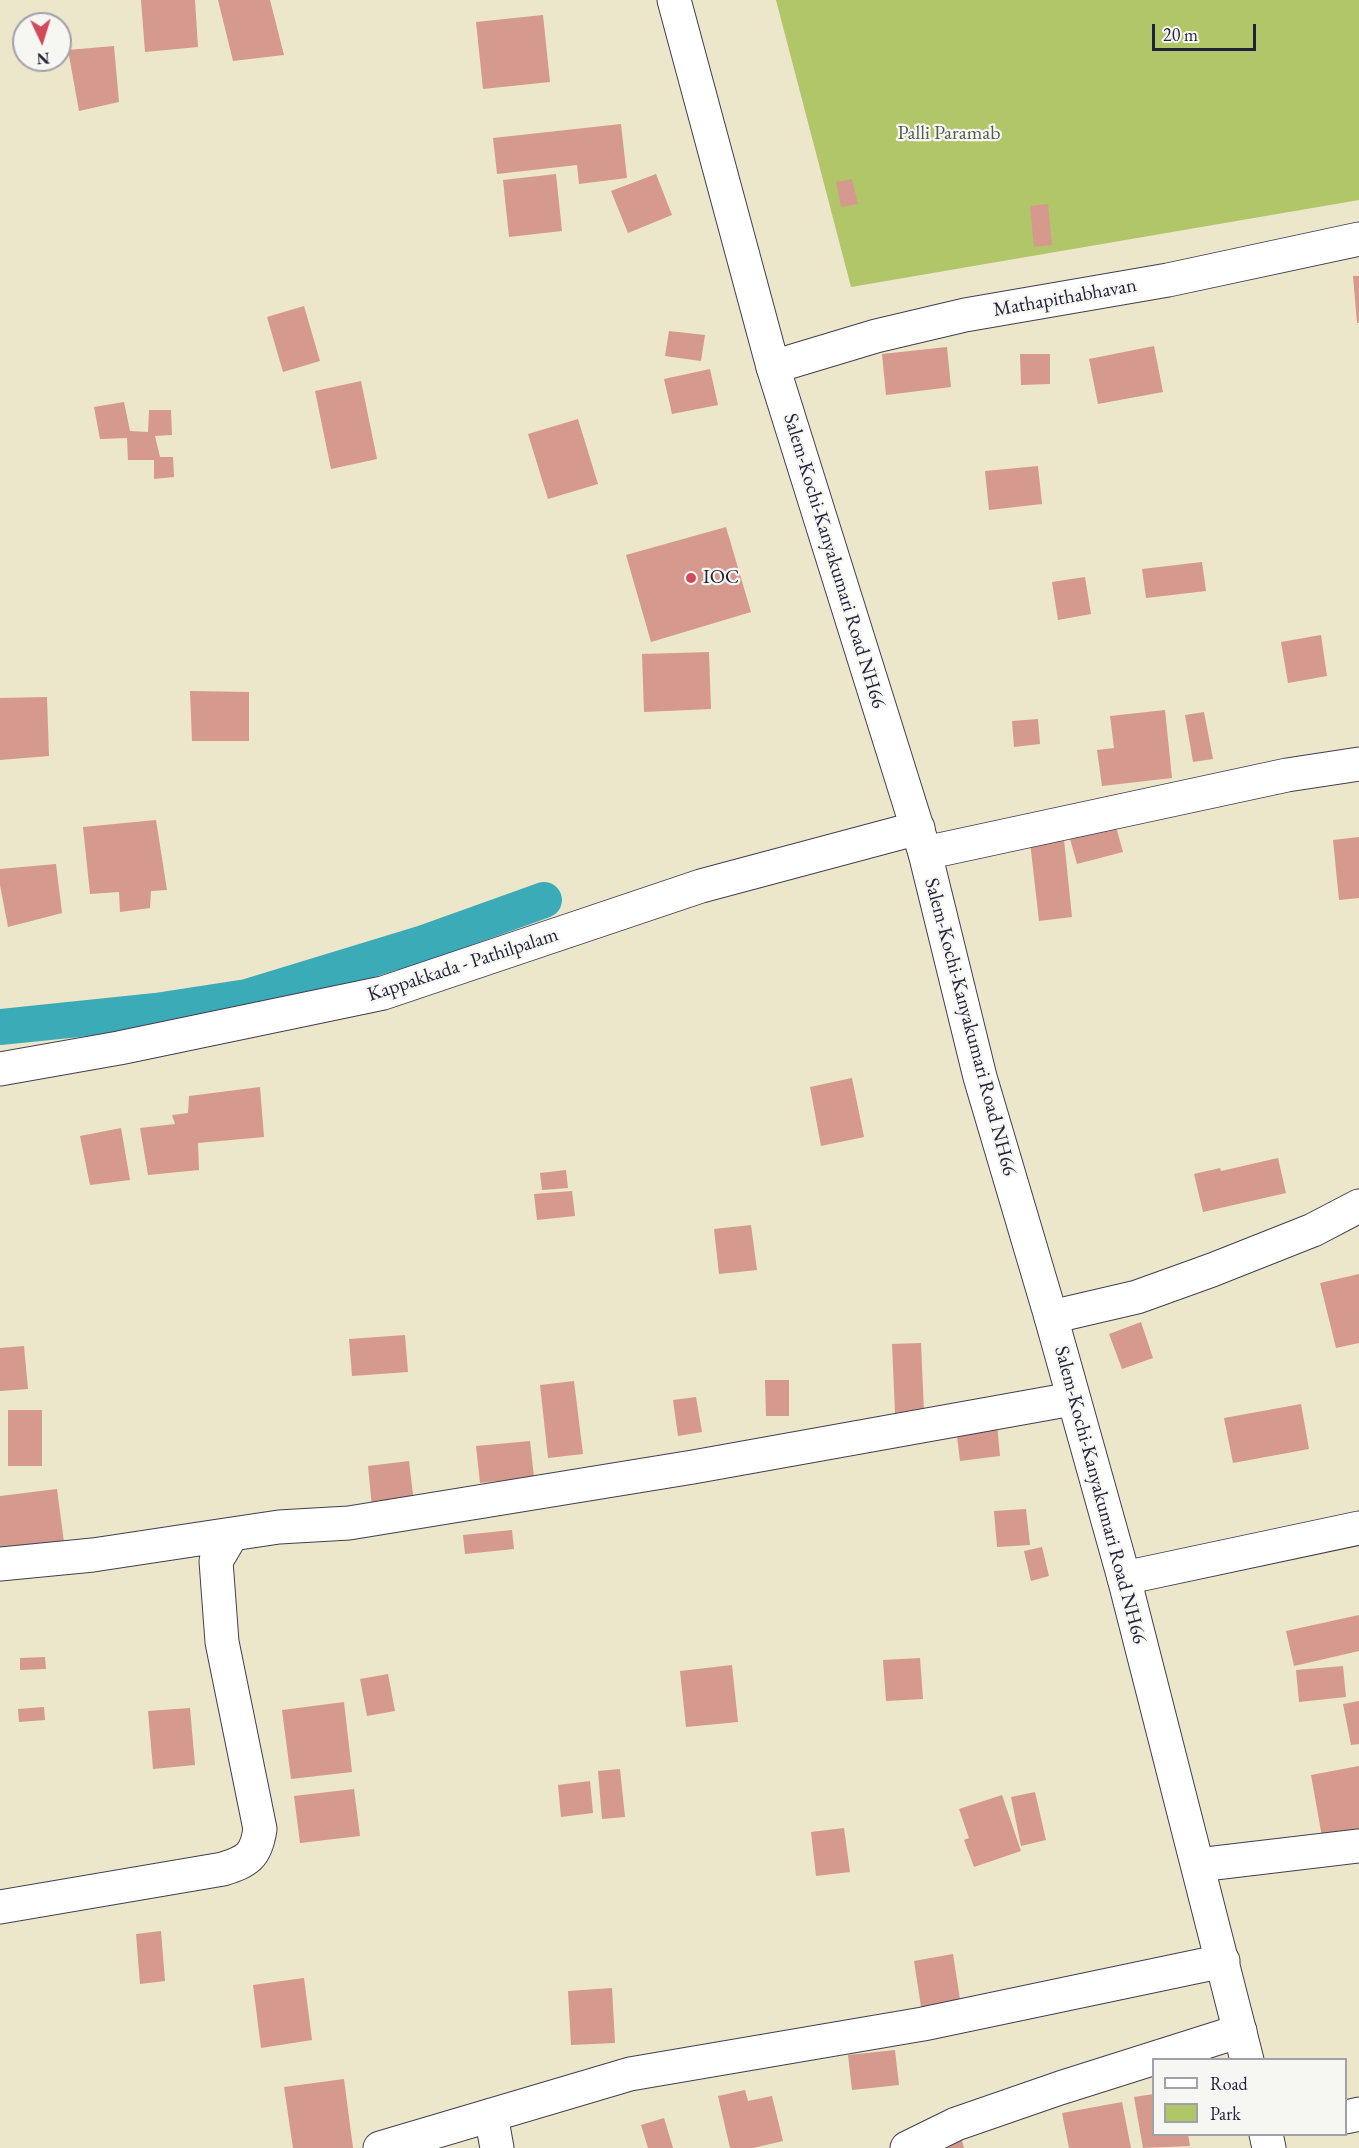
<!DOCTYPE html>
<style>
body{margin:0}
#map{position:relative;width:1359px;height:2148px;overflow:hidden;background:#ece6cb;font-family:"EB Garamond",serif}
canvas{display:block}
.legend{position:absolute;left:1152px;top:2058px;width:195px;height:78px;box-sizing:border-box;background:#f6f6f2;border:2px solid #a1a1a9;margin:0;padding:8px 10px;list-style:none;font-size:18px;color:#22223b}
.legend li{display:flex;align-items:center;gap:12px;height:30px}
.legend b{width:30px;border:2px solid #a1a1a9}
.north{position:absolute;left:12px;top:12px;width:60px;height:60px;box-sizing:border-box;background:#f6f6f2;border:2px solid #a1a1a9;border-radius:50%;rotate:176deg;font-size:16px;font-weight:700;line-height:24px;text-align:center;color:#22223b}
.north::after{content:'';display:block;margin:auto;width:21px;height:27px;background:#d1495b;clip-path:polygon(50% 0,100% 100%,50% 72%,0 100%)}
.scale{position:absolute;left:1152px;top:24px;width:104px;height:27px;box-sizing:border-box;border:3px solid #22223b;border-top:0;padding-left:8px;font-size:18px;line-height:21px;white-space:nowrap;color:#22223b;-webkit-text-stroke:4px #f6f6f2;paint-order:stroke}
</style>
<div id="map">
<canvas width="1359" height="2148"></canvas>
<ul class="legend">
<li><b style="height:8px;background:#fff"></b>Road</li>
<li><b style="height:16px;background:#b1c569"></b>Park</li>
</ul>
<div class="north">N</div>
<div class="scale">20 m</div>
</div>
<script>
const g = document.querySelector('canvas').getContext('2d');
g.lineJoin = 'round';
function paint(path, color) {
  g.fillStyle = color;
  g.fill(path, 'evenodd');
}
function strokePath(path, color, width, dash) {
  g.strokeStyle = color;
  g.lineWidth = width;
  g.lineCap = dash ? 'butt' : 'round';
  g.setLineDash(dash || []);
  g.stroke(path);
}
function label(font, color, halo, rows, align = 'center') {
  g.font = font + ' "EB Garamond",serif';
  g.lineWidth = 4.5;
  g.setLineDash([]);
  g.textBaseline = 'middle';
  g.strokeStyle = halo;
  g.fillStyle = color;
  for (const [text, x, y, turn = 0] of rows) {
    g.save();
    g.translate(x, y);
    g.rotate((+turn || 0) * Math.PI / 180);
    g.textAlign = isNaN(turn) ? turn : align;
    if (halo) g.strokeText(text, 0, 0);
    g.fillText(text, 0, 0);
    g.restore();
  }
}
paint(new Path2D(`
 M 776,0 L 1359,0 L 1359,200 L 851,287 Z`), '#b1c569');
strokePath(new Path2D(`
 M 0,1027 L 156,1011 L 247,997 L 424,943 L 544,900`), '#3bacb7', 36);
paint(new Path2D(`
 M 141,0 L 195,0 L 198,47 L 145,52 Z
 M 218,0 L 270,0 L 284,55 L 233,61 Z
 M 543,15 L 550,82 L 483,89 L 476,22 Z
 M 114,46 L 119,102 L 79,111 L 68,50 Z
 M 621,124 L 627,178 L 579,184 L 577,165 L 497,174 L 493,138 Z
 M 556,174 L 562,231 L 509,237 L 503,180 Z
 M 656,174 L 672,215 L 628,233 L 611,191 Z
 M 852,179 L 858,204 L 841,207 L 836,182 Z
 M 1048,204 L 1052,245 L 1034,247 L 1030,206 Z
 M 1353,276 L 1359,276 L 1359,323 L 1357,323 Z
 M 304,306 L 320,361 L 283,372 L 267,317 Z
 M 669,331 L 705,335 L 701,361 L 665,356 Z
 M 1154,346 L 1163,392 L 1098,404 L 1089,359 Z
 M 947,347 L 951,387 L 886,395 L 882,354 Z
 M 1020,354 L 1050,354 L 1050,384 L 1021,385 Z
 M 710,369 L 718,405 L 672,414 L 664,379 Z
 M 361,381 L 377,459 L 331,469 L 315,391 Z
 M 124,402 L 130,431 L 148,432 L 149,410 L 171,410 L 172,435 L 155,436 L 160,457 L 173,457 L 174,477 L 154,479 L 154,460 L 128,460 L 127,438 L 100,439 L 94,407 Z
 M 578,419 L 598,484 L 548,499 L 528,434 Z
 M 1038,466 L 1042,504 L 989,510 L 985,471 Z
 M 726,527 L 751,612 L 651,642 L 626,555 Z
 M 1202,562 L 1206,591 L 1146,598 L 1142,569 Z
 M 1085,577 L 1091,614 L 1058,620 L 1052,582 Z
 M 1321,635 L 1327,676 L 1288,683 L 1281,642 Z
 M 709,652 L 711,709 L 644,712 L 642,654 Z
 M 190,691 L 249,692 L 249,741 L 192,741 Z
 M 47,697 L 49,756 L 0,760 L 0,698 Z
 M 1165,710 L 1172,778 L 1102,786 L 1097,750 L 1114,748 L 1110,716 Z
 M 1204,712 L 1213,759 L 1193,762 L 1185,715 Z
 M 1038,719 L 1040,744 L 1014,747 L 1012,721 Z
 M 1113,816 L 1123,852 L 1077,864 L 1067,828 Z
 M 156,820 L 167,890 L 151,891 L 150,908 L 120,912 L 119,892 L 90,894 L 83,827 Z
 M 1063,830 L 1072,917 L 1039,921 L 1029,833 Z
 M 1359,837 L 1359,898 L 1339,900 L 1333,840 Z
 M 56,864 L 62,913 L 8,927 L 0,885 L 0,869 Z
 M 852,1078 L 864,1137 L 821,1146 L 810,1087 Z
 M 260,1087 L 264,1137 L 198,1143 L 199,1170 L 148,1175 L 140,1128 L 175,1124 L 172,1115 L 188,1113 L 189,1096 Z
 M 121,1128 L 130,1180 L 90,1185 L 80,1136 Z
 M 1278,1158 L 1286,1193 L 1203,1212 L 1194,1174 L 1220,1168 L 1221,1171 Z
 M 566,1170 L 568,1188 L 542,1190 L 540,1173 Z
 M 572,1191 L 575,1216 L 537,1220 L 534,1194 Z
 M 751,1225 L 757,1270 L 719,1274 L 714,1229 Z
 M 1359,1274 L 1359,1343 L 1336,1348 L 1320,1283 Z
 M 1141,1322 L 1153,1358 L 1122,1369 L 1109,1334 Z
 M 405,1335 L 408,1372 L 352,1376 L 349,1339 Z
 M 921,1343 L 924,1412 L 895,1413 L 892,1344 Z
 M 24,1346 L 28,1389 L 0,1391 L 0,1348 Z
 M 765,1380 L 789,1380 L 789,1416 L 766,1416 Z
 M 574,1381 L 583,1454 L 548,1458 L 540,1385 Z
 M 696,1397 L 702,1432 L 678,1436 L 673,1400 Z
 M 1301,1404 L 1309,1449 L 1233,1463 L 1224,1418 Z
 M 8,1410 L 42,1410 L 42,1466 L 8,1466 Z
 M 997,1424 L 1000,1456 L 960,1461 L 956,1428 Z
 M 530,1441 L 534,1477 L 480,1483 L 476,1446 Z
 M 409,1461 L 414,1503 L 372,1507 L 368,1466 Z
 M 57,1489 L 65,1550 L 0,1552 L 0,1496 Z
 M 1026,1509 L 1030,1545 L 997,1547 L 994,1511 Z
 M 512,1530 L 514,1549 L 465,1554 L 463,1535 Z
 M 1042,1547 L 1049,1576 L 1031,1581 L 1024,1551 Z
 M 1359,1615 L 1359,1651 L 1294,1666 L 1286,1631 Z
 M 45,1657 L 46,1669 L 20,1670 L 20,1658 Z
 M 920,1658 L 923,1699 L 886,1701 L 883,1660 Z
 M 732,1665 L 738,1722 L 686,1727 L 680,1671 Z
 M 1343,1666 L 1346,1697 L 1299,1702 L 1296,1670 Z
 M 388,1674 L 395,1711 L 367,1716 L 360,1679 Z
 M 1359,1701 L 1359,1744 L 1351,1745 L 1343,1704 Z
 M 344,1702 L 352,1772 L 291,1779 L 282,1710 Z
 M 44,1707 L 45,1720 L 19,1722 L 18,1709 Z
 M 190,1708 L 195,1765 L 153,1769 L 148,1711 Z
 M 1359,1766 L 1359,1830 L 1322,1837 L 1311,1775 Z
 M 620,1769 L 625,1817 L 602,1819 L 598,1771 Z
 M 590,1781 L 593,1813 L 561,1817 L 558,1785 Z
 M 354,1789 L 360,1836 L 300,1843 L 294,1796 Z
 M 1035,1792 L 1046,1840 L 1021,1846 L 1011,1797 Z
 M 1002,1795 L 1021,1851 L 974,1867 L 964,1840 L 969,1838 L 959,1809 Z
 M 844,1828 L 850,1872 L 816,1876 L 811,1832 Z
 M 161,1931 L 165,1981 L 140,1984 L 136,1934 Z
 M 953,1954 L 961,2006 L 922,2013 L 914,1961 Z
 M 304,1978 L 312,2040 L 261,2048 L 253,1985 Z
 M 612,1988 L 615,2043 L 571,2045 L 568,1991 Z
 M 895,2050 L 899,2085 L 852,2090 L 848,2055 Z
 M 344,2079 L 353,2148 L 293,2148 L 284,2087 Z
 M 745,2090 L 748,2101 L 772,2096 L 783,2141 L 753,2148 L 730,2148 L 718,2096 Z
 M 1154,2094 L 1154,2134 L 1188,2134 L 1190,2146 L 1143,2148 L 1134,2097 Z
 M 1122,2102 L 1131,2148 L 1069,2148 L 1062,2113 Z
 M 664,2118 L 673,2148 L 648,2148 L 641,2125 Z
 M 960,2133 L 964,2148 L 929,2148 Z`), '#d5998d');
const minor = new Path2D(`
 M 773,367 L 876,336 L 965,315 L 1168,280 L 1359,239
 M 925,853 L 1287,775 L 1359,764
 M 0,1069 L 119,1048 L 383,993 L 701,886 L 918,828
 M 1051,1317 L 1137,1297 L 1212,1270 L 1313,1230 L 1359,1206
 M 0,1564 L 93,1555 L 232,1534
 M 1124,1578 L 1359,1528
 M 1198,1865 L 1359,1846
 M 0,1907 L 223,1869 C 248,1861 256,1856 260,1829 L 222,1642 L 216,1561 L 232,1534 L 279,1527 L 349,1523 L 693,1467 L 1072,1399
 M 491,2115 L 497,2148
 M 1346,2117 L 1359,2114
 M 380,2148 L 630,2074 L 923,2024 L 1223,1961
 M 907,2148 L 956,2124 L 1060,2088 L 1240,2031`);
const highway = new Path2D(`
 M 674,0 L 773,367 L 925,853 L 980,1077 L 1051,1317 L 1124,1578 L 1247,2060
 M 1266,2134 L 1269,2148`);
strokePath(minor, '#403f51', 35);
strokePath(highway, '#403f51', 35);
strokePath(minor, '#fff', 33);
strokePath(highway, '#fff', 33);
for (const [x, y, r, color] of [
 [691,578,6,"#d1495b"]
]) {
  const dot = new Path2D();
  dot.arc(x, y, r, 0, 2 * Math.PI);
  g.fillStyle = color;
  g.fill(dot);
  strokePath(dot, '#f6f6f2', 2);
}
label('20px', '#545b4b', '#f6f6f2', [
 ["Palli Paramab",949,134]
]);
label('20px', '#22223b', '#f6f6f2', [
 ["Mathapithabhavan",1065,298,-10],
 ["Salem-Kochi-Kanyakumari Road NH66",834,561,73],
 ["Kappakkada - Pathilpalam",463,965,-18],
 ["Salem-Kochi-Kanyakumari Road NH66",970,1027,75],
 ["Salem-Kochi-Kanyakumari Road NH66",1100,1495,75]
]);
label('20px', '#22223b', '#f6f6f2', [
 ["IOC",703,578]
], 'left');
</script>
